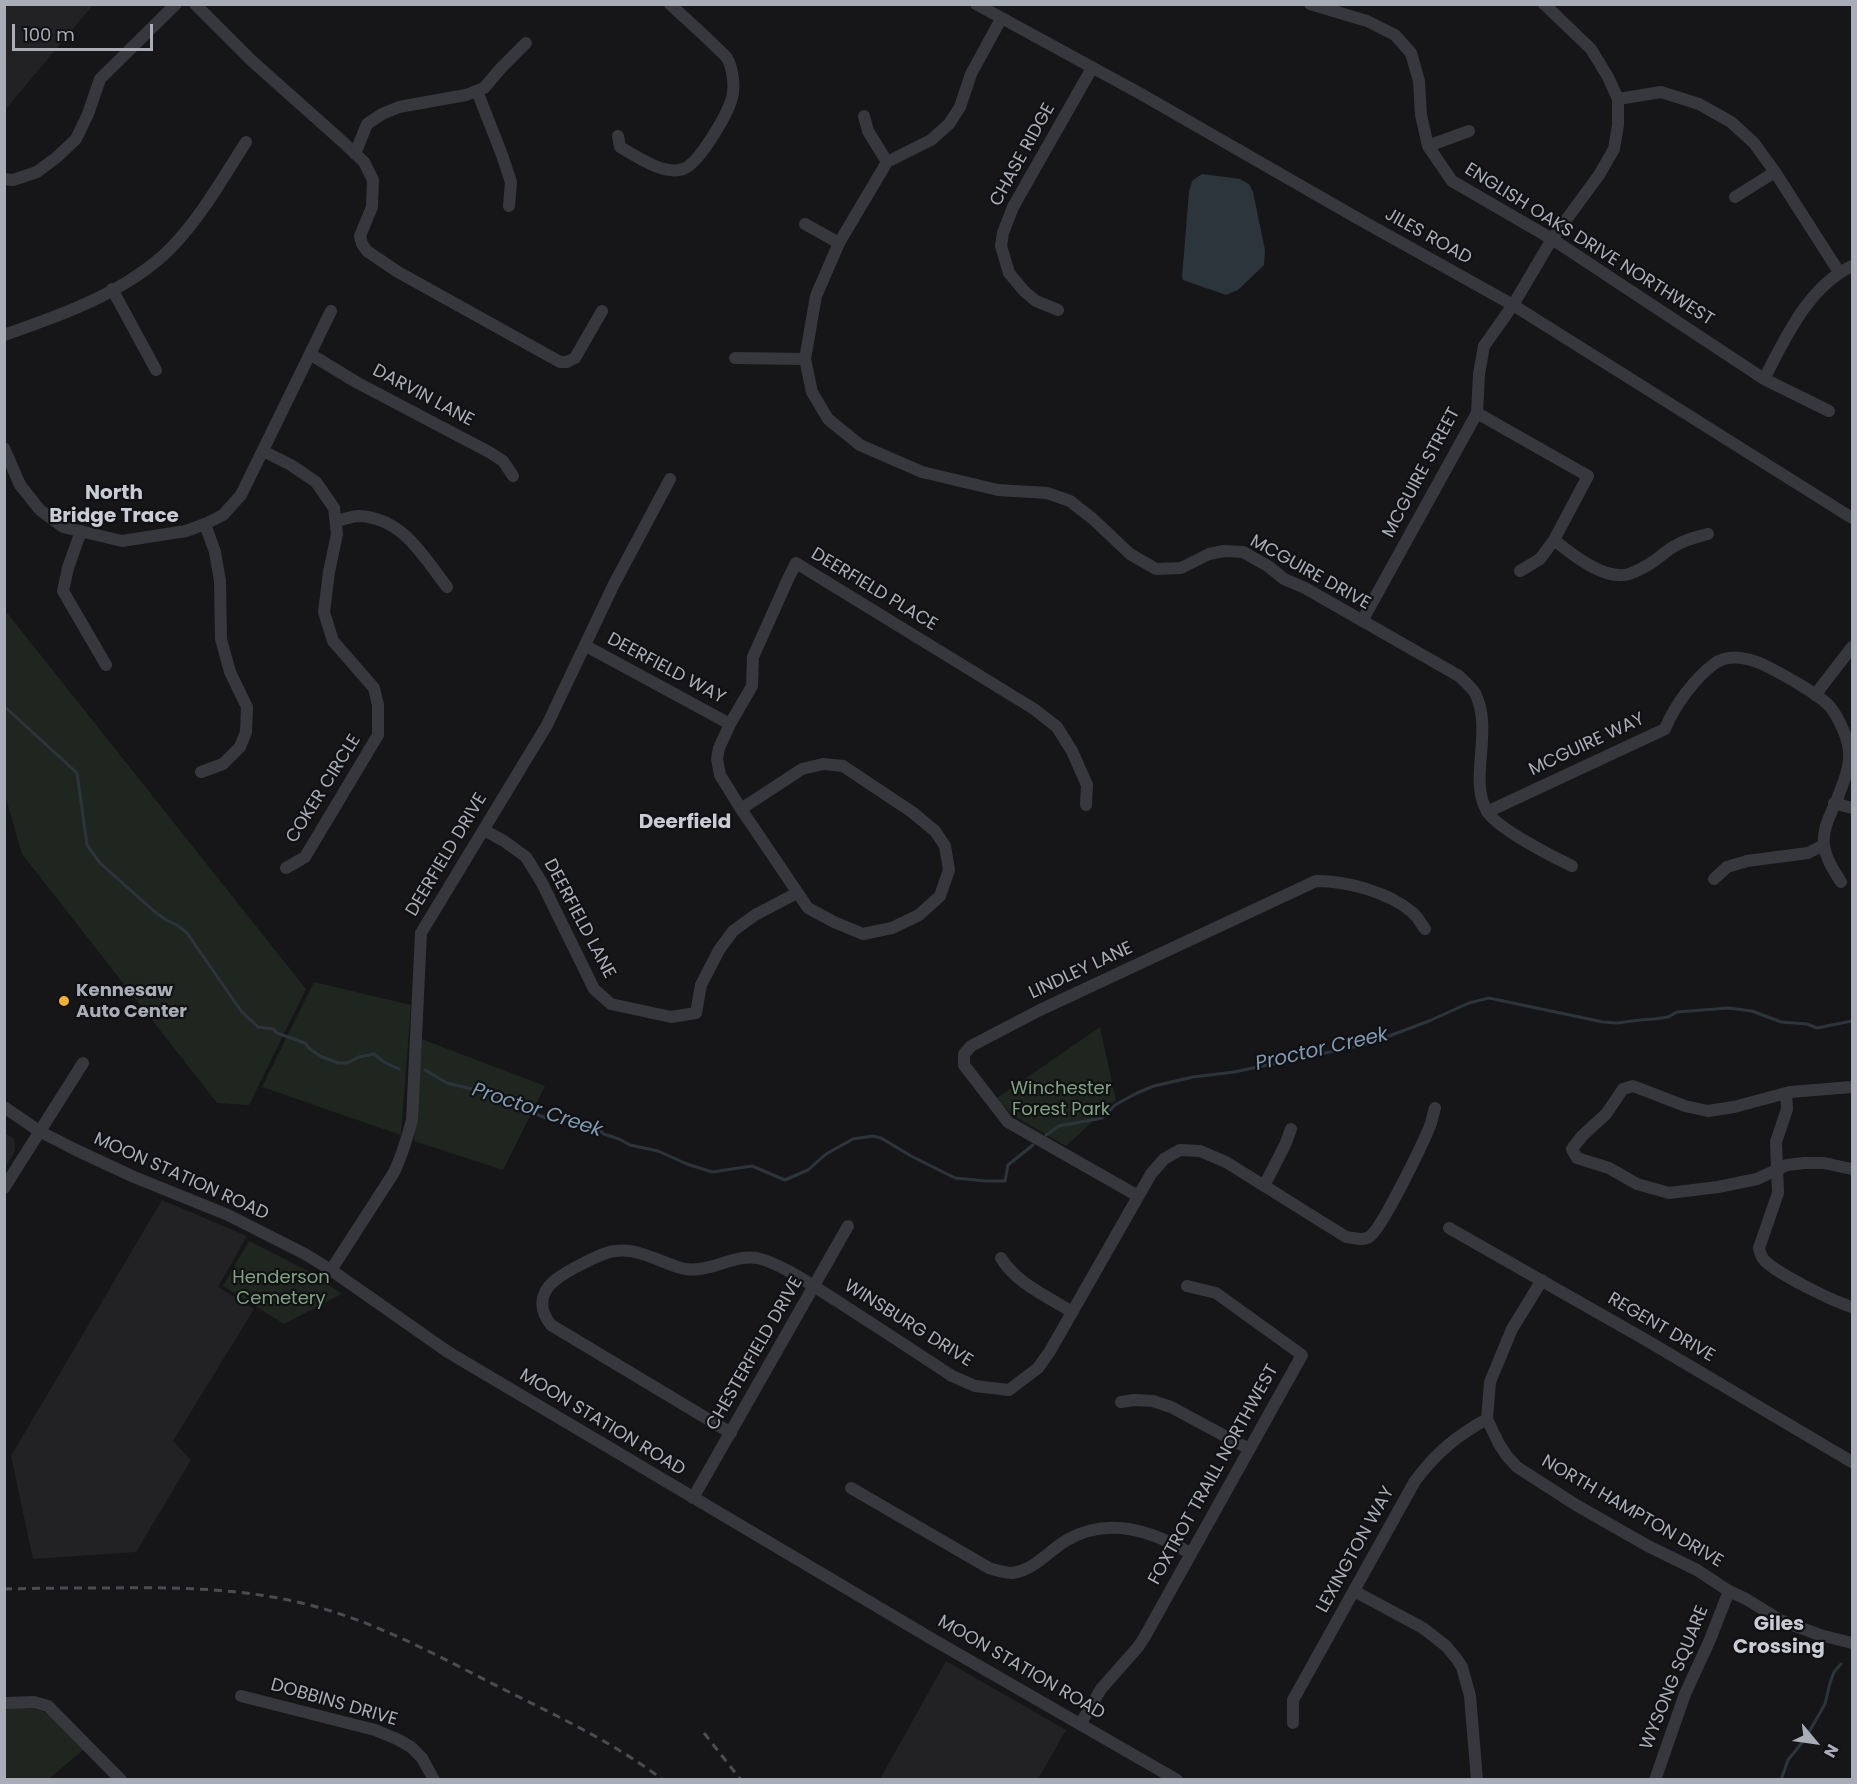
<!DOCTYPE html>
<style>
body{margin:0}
#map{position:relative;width:1857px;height:1784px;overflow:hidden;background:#161618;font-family:Poppins,sans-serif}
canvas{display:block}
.frame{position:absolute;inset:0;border:6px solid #a8adb8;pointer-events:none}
.north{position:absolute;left:1785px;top:1712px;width:60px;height:60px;-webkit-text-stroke:4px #111113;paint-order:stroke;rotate:119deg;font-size:16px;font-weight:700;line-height:24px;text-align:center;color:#a8adb8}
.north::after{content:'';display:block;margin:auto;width:21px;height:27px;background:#a8adb8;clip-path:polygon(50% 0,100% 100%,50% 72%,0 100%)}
.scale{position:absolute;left:12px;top:24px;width:141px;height:27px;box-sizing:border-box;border:3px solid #a8adb8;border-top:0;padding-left:8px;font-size:18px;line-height:21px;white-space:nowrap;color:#a8adb8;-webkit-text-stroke:4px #111113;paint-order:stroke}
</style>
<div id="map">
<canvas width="1857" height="1784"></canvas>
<div class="frame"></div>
<div class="north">N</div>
<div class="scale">100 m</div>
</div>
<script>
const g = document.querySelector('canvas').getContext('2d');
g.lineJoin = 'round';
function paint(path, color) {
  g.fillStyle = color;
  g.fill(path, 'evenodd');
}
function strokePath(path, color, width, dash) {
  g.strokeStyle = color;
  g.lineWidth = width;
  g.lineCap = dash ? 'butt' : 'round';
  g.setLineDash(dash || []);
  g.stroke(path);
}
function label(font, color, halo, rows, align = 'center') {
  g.font = font + ' Poppins,sans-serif';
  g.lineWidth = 4.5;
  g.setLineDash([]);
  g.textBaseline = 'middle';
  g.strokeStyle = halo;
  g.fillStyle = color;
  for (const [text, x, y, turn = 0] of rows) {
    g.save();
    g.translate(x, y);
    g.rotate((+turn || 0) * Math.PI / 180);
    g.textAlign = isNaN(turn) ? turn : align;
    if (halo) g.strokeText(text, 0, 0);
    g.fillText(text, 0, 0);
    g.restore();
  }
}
paint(new Path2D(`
 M 4,5 L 93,5 L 5,110 L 4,109 Z
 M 5,1133 L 14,1139 L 15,1151 L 5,1168 Z
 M 162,1200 L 247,1236 L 218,1287 L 254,1309 L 173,1441 L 191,1460 L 136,1552 L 33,1559 L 11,1456 Z
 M 946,1661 L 1066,1730 L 1038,1779 L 880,1779 Z`), '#222225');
paint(new Path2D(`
 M 4,609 L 306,989 L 249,1105 L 217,1103 L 22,854 L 5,795 Z
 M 314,982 L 411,1005 L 401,1135 L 262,1087 Z
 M 1100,1027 L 1116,1100 L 1066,1146 L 1012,1115 L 997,1098 Z
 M 419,1038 L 545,1086 L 503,1170 L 414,1141 Z
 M 249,1241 L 304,1269 L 342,1294 L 284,1324 L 223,1286 Z
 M 4,1708 C 16,1708 31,1707 42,1711 C 59,1717 72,1737 83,1750 L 49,1779 L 5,1779 Z`), '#1e261f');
paint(new Path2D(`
 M 1202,174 L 1240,179 L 1249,184 L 1253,192 L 1265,250 L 1264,265 L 1238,290 L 1226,295 L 1183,280 L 1182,277 L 1189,192 L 1192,181 Z`), '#2c353c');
strokePath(new Path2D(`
 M 4,706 L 77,773 L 87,845 L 100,863 L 155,912 L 166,920 L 177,925 L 187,933 L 241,1011 L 258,1027 L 273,1029 L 277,1033 L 305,1043 L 310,1049 L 320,1056 L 338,1063 L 347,1063 L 359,1057 L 374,1054 L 384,1062 L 399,1069
 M 425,1070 L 447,1083 L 497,1095 L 506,1105 L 519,1107 L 546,1118 L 581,1121 L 591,1124 L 604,1134 L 619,1139 L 630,1145 L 658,1151 L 687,1164 L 712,1172 L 752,1166 L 785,1180 L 808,1170 L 826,1154 L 853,1139 L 873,1136 L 881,1138 L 911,1156 L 955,1178 L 986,1181 L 1005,1181 L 1008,1165 L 1033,1145
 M 1046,1135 L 1059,1126 L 1102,1118 L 1115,1105 L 1137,1093 L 1154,1086 L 1193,1077 L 1234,1072 L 1368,1044 L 1429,1021 L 1469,1003 L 1489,998 L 1603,1022 L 1617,1023 L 1640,1020 L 1654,1019 L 1668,1017 L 1677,1012 L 1728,1008 L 1752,1011 L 1781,1022 L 1807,1024 L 1817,1028 L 1852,1021
 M 1781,1780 L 1788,1760 L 1805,1739 L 1825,1704 L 1830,1683 L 1834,1672 L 1841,1664`), '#2c353c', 3);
strokePath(new Path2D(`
 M 195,4 L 252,61 L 344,143 L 364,162 L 373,180 L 372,207 L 360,236 L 362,244 L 367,251 L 398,272 L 560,362 L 567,362 L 575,358 L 602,311
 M 976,4 L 1141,94 L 1357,218 L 1513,305 L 1852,518
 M 1310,4 L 1367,21 L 1395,35 L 1411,53 L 1419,81 L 1421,115 L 1428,146 L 1452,181 L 1552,239 L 1764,379 L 1829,411
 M 1001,19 L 971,74 L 960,107 L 949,124 L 931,140 L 887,162 L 839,243 L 816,296 L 805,359 L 812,392 L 828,419 L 860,445 L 922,472 L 998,490 L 1047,493 L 1070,501 L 1093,519 L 1130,554 L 1156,569 L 1181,568 L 1209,554 L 1224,551 L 1243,552 L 1268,566 L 1284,579 L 1305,588 L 1459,676 C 1464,681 1471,687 1475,693 C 1494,730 1468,780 1487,811 C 1496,828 1553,857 1572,866
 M 477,91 L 502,155 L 511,182 L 509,206
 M 1618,99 L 1661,92 L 1699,104 L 1731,122 L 1754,143 L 1775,172 L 1839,272
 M 864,116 L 868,131 L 887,162
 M 618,136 L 620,147 C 636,156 664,176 683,169 C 699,164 727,115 732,98 C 735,87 733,68 727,58 C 725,55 720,51 717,48 C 702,33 686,19 670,4
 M 1428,146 L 1469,131
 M 355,154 L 367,124 L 382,114 L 399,107 L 466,95 L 484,88 L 502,67 L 526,43
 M 4,179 L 13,180 L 37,172 L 57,157 L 76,139 L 88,114 L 100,79 L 176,4
 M 1735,197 L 1775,172
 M 805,224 L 839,243
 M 112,289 L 156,370
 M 1058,310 L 1036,301 L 1024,291 L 1009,273 L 1001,246 L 1003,233 L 1013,207 L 1092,68
 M 4,335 C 62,315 127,292 171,248 C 201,217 223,178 246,142
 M 310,354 L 356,382 L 489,452 L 503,461 L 513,476
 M 735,358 L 805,359
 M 1764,379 C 1786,337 1808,287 1852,266
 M 1477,413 L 1588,476 L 1554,540 L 1540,559 L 1520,571
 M 4,448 L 20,485 L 40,510 L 63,527 L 122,541 L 186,531 L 205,524 L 223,515 L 241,495 L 331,311
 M 263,451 L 291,465 L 316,482 L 334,508 L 337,534 L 329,572 L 324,612 L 333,641 L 374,688 L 378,705 L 378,735 L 305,857 L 286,868
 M 336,521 C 343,520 351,516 359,516 C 403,518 423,556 447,587
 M 81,531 L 68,568 L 63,591 L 106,665
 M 1554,540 C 1572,554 1604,581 1629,574 C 1637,571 1647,566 1654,561 C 1660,557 1666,551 1673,547 C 1684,540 1696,537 1708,534
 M 1362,621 L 1477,413 L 1479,374 L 1484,346 L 1513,305 L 1552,239 L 1599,175 L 1614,149 L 1618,125 L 1618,99 L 1608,77 L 1591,49 L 1544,4
 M 586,646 L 730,724
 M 1815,695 L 1852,647
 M 201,772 L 223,764 L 240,747 L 246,732 L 247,707 L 230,672 L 221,639 L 220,581 L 215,552 L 205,524
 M 1834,803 L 1852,808
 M 741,809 L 802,769 L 823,764 L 843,766 L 912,812 L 935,831 L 945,846 L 949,870 L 940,896 L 919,915 L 892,928 L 863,934 L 834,922 L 808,908 L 741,809 L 720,775 L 717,759 L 719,748 L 730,724 L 752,686 L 753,657 L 788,579 L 796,563 L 1034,709 L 1057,727 L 1072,751 L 1087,785 L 1086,805
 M 1487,812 L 1665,729 C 1674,706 1695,678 1714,664 C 1730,652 1754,659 1770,668 C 1784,675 1822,696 1831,708 C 1838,717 1846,734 1848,745 C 1852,761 1845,779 1839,794 C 1833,811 1822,826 1824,845 C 1826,859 1834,871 1841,882
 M 484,830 L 504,841 L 526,857 L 542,883 L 594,989 L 611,1004 L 671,1017 L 696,1013 L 701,985 L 719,950 L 733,931 L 755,915 L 797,893
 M 1714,879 L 1727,867 L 1747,861 L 1808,853 L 1824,845
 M 1852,1087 L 1790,1092 L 1734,1107 L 1708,1111 L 1685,1106 L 1633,1086 L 1623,1089 L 1606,1114 L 1582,1136 L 1572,1149 L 1577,1158 L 1609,1168 L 1637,1184 L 1669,1193 L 1718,1187 L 1757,1179 L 1787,1165 L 1804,1163 L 1824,1163 L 1852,1169
 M 1786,1093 L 1787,1109 L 1776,1142 L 1778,1193 L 1759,1248 C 1760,1253 1761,1257 1765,1261 C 1780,1275 1832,1301 1852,1307
 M 4,1107 L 39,1131 L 76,1150 L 134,1177 L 228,1215 L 305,1254 L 331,1270 L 448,1352 L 932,1639 L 1177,1780
 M 1264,1186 L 1285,1145 L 1291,1129
 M 4,1188 L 83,1063
 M 1138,1196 L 1008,1122 L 964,1065 L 964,1054 L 971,1046 L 1040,1010 L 1316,881 C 1347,881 1389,892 1413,913 C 1418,917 1421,924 1425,929
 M 1449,1228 L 1646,1340 L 1852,1462
 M 1001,1258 C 1017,1284 1047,1296 1072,1312
 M 331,1270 L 393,1174 C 402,1157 407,1138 412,1120 L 421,933 L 547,725 L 614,584 L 670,479
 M 1542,1280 L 1512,1329 L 1490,1382 L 1487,1419 L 1499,1444 L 1507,1456 L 1517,1467 L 1576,1505 L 1648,1546 L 1697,1570 L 1729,1591 L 1746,1599 L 1782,1621 L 1820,1635 L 1852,1643
 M 1121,1402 L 1134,1400 L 1153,1401 L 1171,1407 L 1249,1449
 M 731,1433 L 551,1325 C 539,1310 539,1294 554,1281 C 565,1272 602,1252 615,1251 C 624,1250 634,1251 642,1254 C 657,1258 671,1266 685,1269 C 710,1273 733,1254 757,1258 C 781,1263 816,1288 837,1301 C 876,1326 914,1351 952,1376 L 975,1386 L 1009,1390 L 1038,1368 L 1050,1351 L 1151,1174 L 1164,1159 L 1180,1150 L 1200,1151 L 1226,1162 L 1346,1237 C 1353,1238 1363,1241 1369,1237 C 1381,1231 1423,1143 1430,1126 C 1432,1121 1433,1114 1435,1108
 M 851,1488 L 989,1568 C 996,1570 1005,1573 1012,1573 C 1035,1570 1048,1551 1067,1540 C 1109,1516 1152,1531 1190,1553
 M 693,1498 L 848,1226
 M 1354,1591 L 1423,1628 L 1446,1646 L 1456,1658 L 1462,1667 L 1470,1696 L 1477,1780
 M 241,1696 L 375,1730 L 397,1739 L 411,1747 L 422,1758 L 434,1780
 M 4,1703 L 34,1702 L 48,1706 L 121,1780
 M 1081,1723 L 1101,1689 L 1138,1647 L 1144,1638 L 1302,1355 L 1216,1293 L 1187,1286
 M 1293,1723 L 1293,1700 L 1415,1481 C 1436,1453 1456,1436 1487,1419
 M 1655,1780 L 1685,1694 L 1709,1642 L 1729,1591`), '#37383d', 12);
strokePath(new Path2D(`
 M 4,1589 C 39,1588 74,1588 109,1588 C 179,1587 249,1588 317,1607 C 384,1625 447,1661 509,1692 C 561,1718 616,1744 663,1780
 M 704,1733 L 741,1780`), '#4a4c52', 3, [8, 6]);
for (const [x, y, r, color] of [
 [64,1001,6,"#f2b134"]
]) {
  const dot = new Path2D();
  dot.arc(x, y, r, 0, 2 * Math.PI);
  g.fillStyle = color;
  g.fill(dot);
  strokePath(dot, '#111113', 2);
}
label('18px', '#a8adb8', '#111113', [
 ["CHASE RIDGE",1023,155,-61],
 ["JILES ROAD",1428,237,29],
 ["ENGLISH OAKS DRIVE NORTHWEST",1589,245,32],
 ["DARVIN LANE",423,396,28],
 ["MCGUIRE STREET",1422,473,-62],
 ["MCGUIRE DRIVE",1310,573,29],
 ["DEERFIELD PLACE",874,590,31],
 ["DEERFIELD WAY",666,669,28],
 ["MCGUIRE WAY",1587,745,-25],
 ["COKER CIRCLE",324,789,-58],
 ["DEERFIELD DRIVE",447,855,-59],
 ["DEERFIELD LANE",579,919,62],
 ["LINDLEY LANE",1081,971,-25],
 ["MOON STATION ROAD",181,1177,24],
 ["WINSBURG DRIVE",908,1324,32],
 ["REGENT DRIVE",1661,1328,30],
 ["CHESTERFIELD DRIVE",755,1354,-60],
 ["MOON STATION ROAD",602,1423,31],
 ["FOXTROT TRAILL NORTHWEST",1214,1475,-61],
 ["NORTH HAMPTON DRIVE",1632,1512,30],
 ["LEXINGTON WAY",1356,1550,-61],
 ["MOON STATION ROAD",1021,1668,30],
 ["WYSONG SQUARE",1675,1678,-68],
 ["DOBBINS DRIVE",334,1703,16]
]);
label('bold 18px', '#a8adb8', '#111113', [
 ["Kennesaw",76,991],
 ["Auto Center",76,1012]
], 'left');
label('18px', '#7fa381', '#111113', [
 ["Winchester",1061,1089],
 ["Forest Park",1061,1110],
 ["Henderson",281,1278],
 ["Cemetery",281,1299]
]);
label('bold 20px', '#c9ccd4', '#111113', [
 ["North",114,494],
 ["Bridge Trace",114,517],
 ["Deerfield",685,823],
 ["Giles",1779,1625],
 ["Crossing",1779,1648]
]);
label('italic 20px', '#7f9bb3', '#111113', [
 ["Proctor Creek",1322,1050,-13],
 ["Proctor Creek",537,1111,18]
]);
</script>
